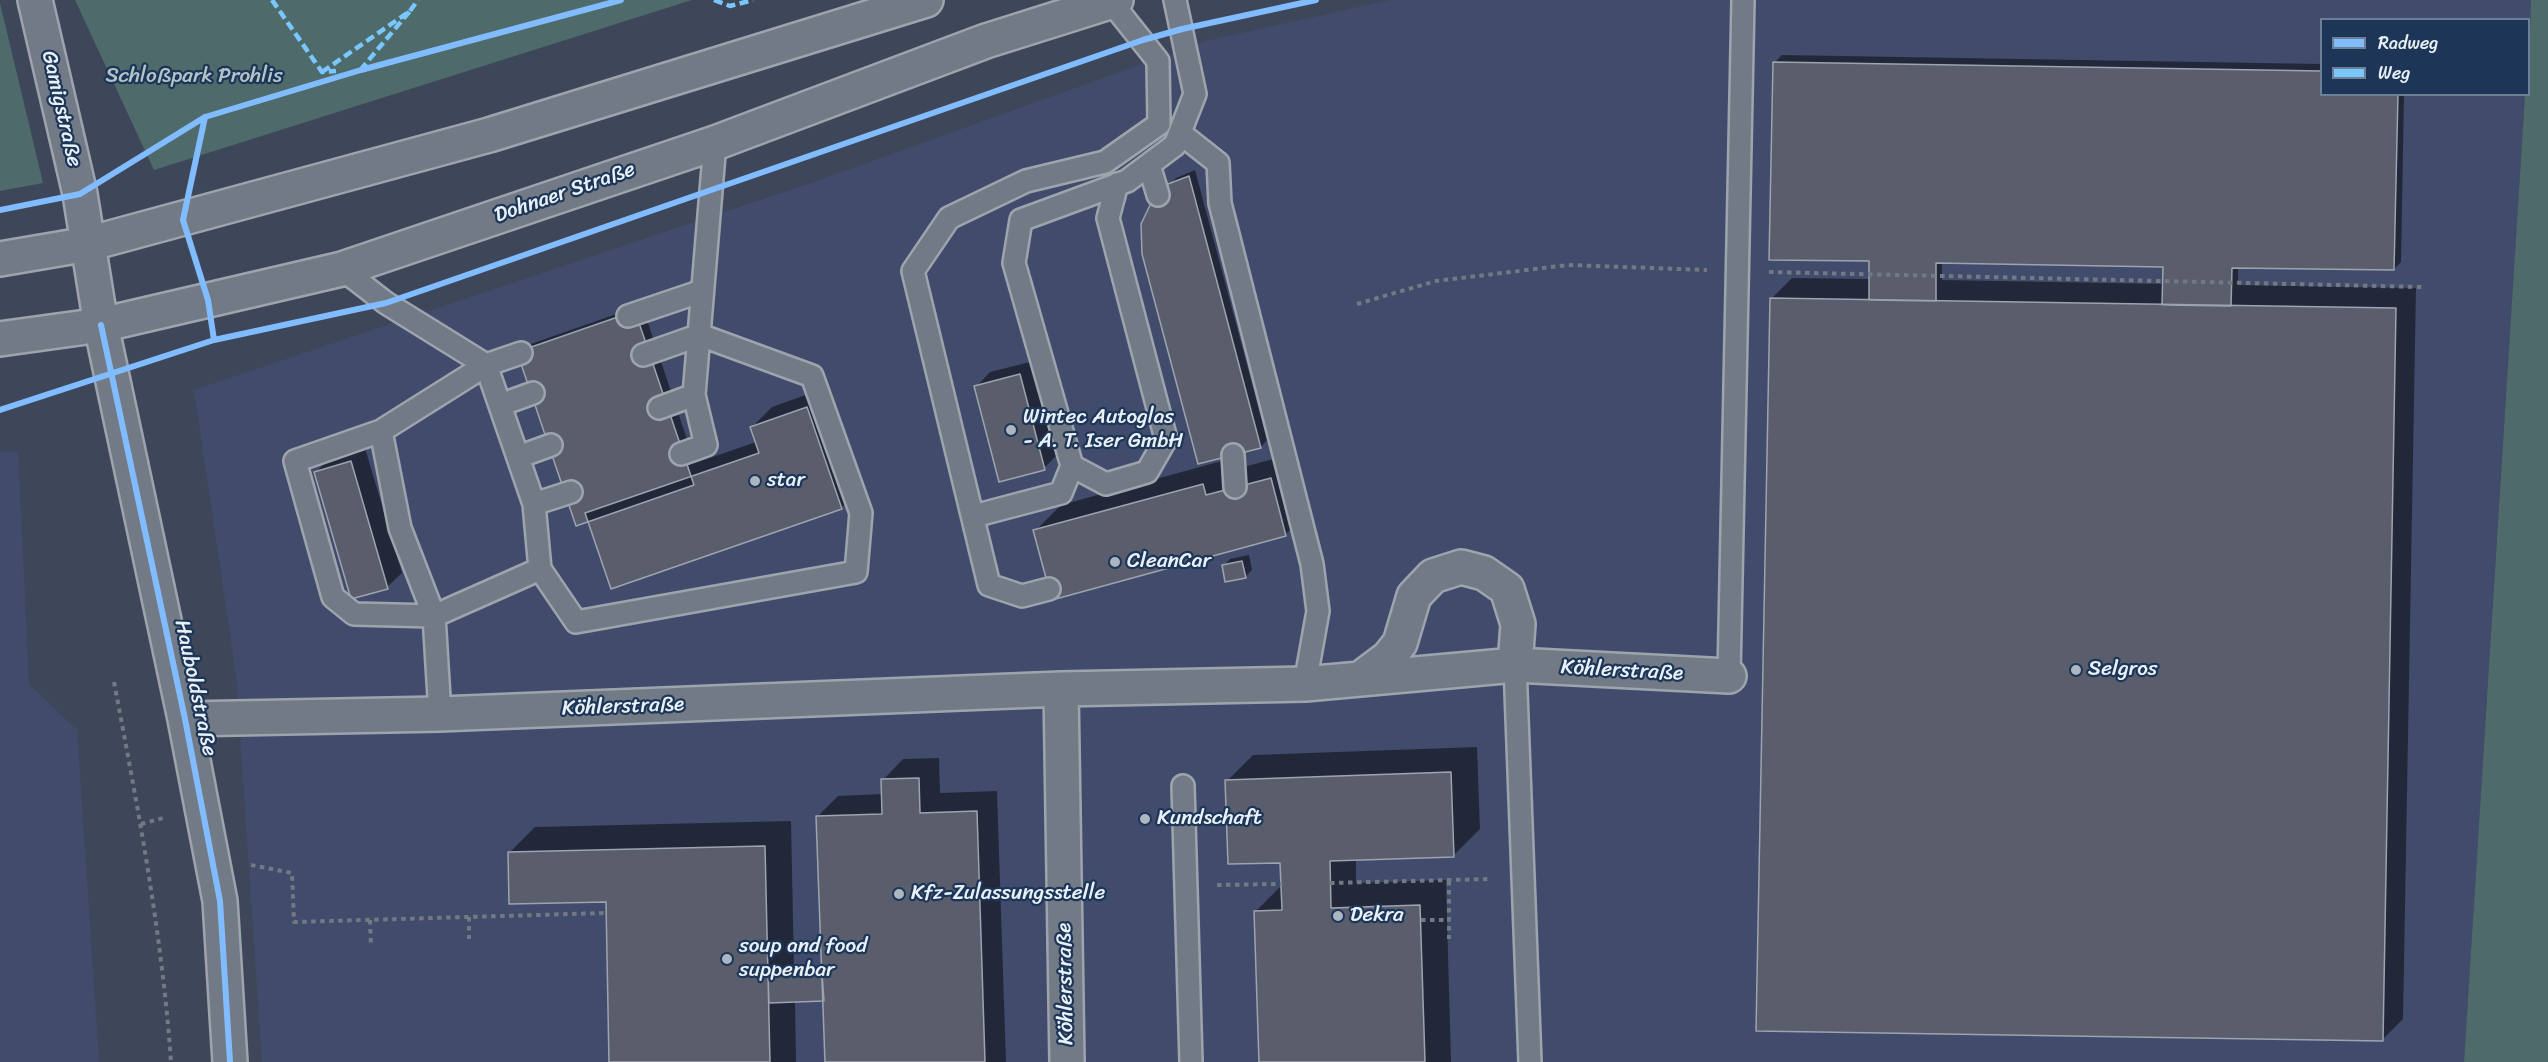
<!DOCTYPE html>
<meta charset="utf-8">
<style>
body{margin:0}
#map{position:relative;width:2548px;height:1062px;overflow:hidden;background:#3e4759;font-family:Sriracha,sans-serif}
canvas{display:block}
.legend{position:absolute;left:2320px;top:18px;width:210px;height:78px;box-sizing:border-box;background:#1d3557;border:2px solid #6e8097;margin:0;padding:8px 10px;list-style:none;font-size:18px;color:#e8f1f8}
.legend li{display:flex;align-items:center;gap:12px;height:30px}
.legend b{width:30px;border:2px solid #6e8097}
</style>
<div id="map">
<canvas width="2548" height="1062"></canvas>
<ul class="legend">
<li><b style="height:8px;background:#80bcff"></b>Radweg</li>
<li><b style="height:8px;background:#7ac7fe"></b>Weg</li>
</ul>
</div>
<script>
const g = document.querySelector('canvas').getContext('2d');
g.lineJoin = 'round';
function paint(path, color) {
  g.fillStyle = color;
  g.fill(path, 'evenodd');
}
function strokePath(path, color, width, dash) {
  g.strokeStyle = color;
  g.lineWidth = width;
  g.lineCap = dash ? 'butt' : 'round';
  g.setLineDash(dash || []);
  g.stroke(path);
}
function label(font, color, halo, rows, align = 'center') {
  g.font = font + ' Sriracha,sans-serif';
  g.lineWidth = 4.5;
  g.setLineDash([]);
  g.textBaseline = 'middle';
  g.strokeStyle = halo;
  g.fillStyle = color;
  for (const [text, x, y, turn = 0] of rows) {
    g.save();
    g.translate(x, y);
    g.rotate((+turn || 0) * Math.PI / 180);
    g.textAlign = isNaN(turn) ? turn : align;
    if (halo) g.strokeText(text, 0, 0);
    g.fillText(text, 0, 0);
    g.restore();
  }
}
paint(new Path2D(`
 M 1390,0 L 2531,0 L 2529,46 L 2528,20 L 2322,20 L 2322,94 L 2525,95 L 2464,1062 L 262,1062 L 236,674 L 194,390 L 817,181 L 1206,41 Z
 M 0,452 L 18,452 L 29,684 L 77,730 L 99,1062 L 0,1062 Z`), '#414c6c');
paint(new Path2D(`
 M 75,0 L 692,0 L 154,170 Z
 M 2531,0 L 2548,0 L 2548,1062 L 2464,1062 L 2525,95 L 2528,94 Z
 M 0,3 L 43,183 L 0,191 Z`), '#4e6a6b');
paint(new Path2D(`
 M 1782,55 L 2322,64 L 2322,94 L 2404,94 L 2401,262 L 2394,269 L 2238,266 L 2238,285 L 2416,288 L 2403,1019 L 2382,1040 L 1771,299 L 1792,278 L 1871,279 L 1871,260 L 1775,62 ZM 1942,261 L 2165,265 L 2164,284 L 1942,280 Z
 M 1195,170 L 1267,440 L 1261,447 L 1153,202 L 1176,178 Z
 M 642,305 L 695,463 L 756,442 L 752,427 L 772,407 L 828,387 L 862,487 L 841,508 L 612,587 L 525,346 Z
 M 1034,361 L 1058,454 L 1044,468 L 976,387 L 990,372 Z
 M 365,448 L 402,573 L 387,587 L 316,472 L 330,458 Z
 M 1296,453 L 1311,509 L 1285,535 L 1035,531 L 1061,505 L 1229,459 L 1232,470 Z
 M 1249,555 L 1252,570 L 1245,577 L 1224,566 L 1230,559 Z
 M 1477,747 L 1480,829 L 1454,855 L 1356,859 L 1356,883 L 1446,880 L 1451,1062 L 1260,1062 L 1256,911 L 1282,885 L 1281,861 L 1227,781 L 1253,755 Z
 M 939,758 L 940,793 L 997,791 L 1006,1062 L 826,1062 L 823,999 L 795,1001 L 796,1062 L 610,1062 L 607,901 L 509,853 L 535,827 L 791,821 L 794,968 L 822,967 L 818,816 L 838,796 L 883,794 L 883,780 L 903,759 Z`), '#0007');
const building = new Path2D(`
 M 1773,62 L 2322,71 L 2322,94 L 2398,94 L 2394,270 L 2232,268 L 2231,306 L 2162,305 L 2163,267 L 1936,263 L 1936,301 L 1869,300 L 1869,261 L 1769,260 Z
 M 1189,176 L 1261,448 L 1198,464 L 1142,254 L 1141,224 L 1152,201 L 1168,184 Z
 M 1770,298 L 2396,308 L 2383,1041 L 1756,1031 Z
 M 635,311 L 694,485 L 576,526 L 517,352 Z
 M 1020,374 L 1045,470 L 999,482 L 974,386 Z
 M 807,407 L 842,509 L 611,589 L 585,513 L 759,453 L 750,427 Z
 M 351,461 L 388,589 L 351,599 L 314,472 Z
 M 1271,478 L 1286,536 L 1052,600 L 1033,530 L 1203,484 L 1206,495 Z
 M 1242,561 L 1246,578 L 1225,582 L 1222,565 Z
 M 1451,772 L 1454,857 L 1330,861 L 1331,908 L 1420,905 L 1425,1062 L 1259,1062 L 1254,911 L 1282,910 L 1280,863 L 1228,864 L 1225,780 Z
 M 919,778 L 920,813 L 977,811 L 985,1062 L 825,1062 L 816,816 L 882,814 L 881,779 Z
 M 765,846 L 770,1062 L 609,1062 L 606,902 L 509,904 L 508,852 Z
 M 822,973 L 824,1001 L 769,1003 L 768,976 Z`);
paint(building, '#595d6c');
strokePath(building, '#9ea4ae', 1.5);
const lane = new Path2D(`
 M 1180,133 L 1218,163 L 1220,203 L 1312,564 L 1318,611 L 1305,684
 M 1149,165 L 1158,195
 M 342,269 L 386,303 L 486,365 L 534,504 L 540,569 L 434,616 L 440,714
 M 628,316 L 702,291
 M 500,405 L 533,393
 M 659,408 L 694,395
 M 381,431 L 295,461 L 333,597 L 354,614 L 434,616 L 400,528 L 381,431 L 486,365 L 521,353
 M 681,454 L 706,445 L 694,395 L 715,143
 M 1233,455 L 1235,487
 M 518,457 L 551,445
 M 1072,466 L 1106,484 L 1147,472 L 1166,439 L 1108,218 L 1117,184
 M 534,504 L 571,492
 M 974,516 L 1061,493 L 1072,466 L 1014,263 L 1021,220 L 1127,181 L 1175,145 L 1195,94 L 1175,0
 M 540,569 L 576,622 L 856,572 L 861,513 L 812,376 L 700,335 L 643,355
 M 1049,589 L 1022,596 L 989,585 L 913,271 L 949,218 L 1026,181 L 1105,162 L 1159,124 L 1158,61 L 1111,2
 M 1515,665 L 1530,1062
 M 1729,676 L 1743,0
 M 1183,786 L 1191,1062`);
const street = new Path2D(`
 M 35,0 L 80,194 L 101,325 L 185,719 L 220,901 L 230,1062
 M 1360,679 L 1388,658 L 1400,643 L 1414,596 L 1433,576 L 1461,567 L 1484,573 L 1507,589 L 1518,624 L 1515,665
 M 1061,689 L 1067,1062
 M 185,719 L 440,714 L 1061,689 L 1305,684 L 1515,665 L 1729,676`);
const secondary = new Path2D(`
 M 0,259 L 88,244 L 489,135 L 926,0
 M 0,339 L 101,325 L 342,269 L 715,143 L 986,41 L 1116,0`);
strokePath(lane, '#9ea4ae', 26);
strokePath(street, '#9ea4ae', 38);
strokePath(secondary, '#9ea4ae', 38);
strokePath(new Path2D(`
 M 1769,272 L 2422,287
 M 1357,304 L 1436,281 L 1568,265 L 1707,270
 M 114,682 C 138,808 162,934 171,1062
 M 141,824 L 167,817
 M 251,865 L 292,873 L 294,922 L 606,913
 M 1449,881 L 1449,939
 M 1330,883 L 1491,879
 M 1217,885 L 1281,884
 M 469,917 L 469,939
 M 370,920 L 371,947
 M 1421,920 L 1449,920`), '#727983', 4, [4.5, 4.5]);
strokePath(lane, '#727a85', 21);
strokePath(street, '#727a85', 33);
strokePath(secondary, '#727a85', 33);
strokePath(new Path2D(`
 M 272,0 L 322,72 L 336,71
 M 714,0 L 730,6 L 753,0
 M 410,11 L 418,0
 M 322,72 L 410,11 L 362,68`), '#7ac7fe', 4.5, [9, 4.5]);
strokePath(new Path2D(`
 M 0,210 L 80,194 L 205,117 L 361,70 L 621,0
 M 101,325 L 185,719 L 220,901 L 230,1062
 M 214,340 L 386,303 L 1143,40 L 1182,29 L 1316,0
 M 0,410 L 214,340 L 208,300 L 183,220 L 205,117`), '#80bcff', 6);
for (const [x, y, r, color] of [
 [1011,430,6,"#acb6c0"],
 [755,481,6,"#acb6c0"],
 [1115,562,6,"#acb6c0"],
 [2076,670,6,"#acb6c0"],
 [1145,819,6,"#acb6c0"],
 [899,894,6,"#acb6c0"],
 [1338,916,6,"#acb6c0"],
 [727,959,6,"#acb6c0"]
]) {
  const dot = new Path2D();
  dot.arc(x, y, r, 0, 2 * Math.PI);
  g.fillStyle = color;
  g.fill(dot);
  strokePath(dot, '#1d3557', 2);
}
label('21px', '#b3c4c8', '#1d3557', [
 ["Schloßpark Prohlis",194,77]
]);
label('21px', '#e8f1f8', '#1d3557', [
 ["Gamigstraße",61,109,77],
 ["Dohnaer Straße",565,193,-19],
 ["Köhlerstraße",1622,671,3],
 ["Hauboldstraße",195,688,78],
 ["Köhlerstraße",623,707,-2],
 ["Köhlerstraße",1066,984,-91]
]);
label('21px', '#e8f1f8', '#1d3557', [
 ["Wintec Autoglas",1023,418],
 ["- A. T. Iser GmbH",1023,442],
 ["star",767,481],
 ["CleanCar",1127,562],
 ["Selgros",2088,670],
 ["Kundschaft",1157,819],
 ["Kfz-Zulassungsstelle",911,894],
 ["Dekra",1350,916],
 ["soup and food",739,947],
 ["suppenbar",739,971]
], 'left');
</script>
